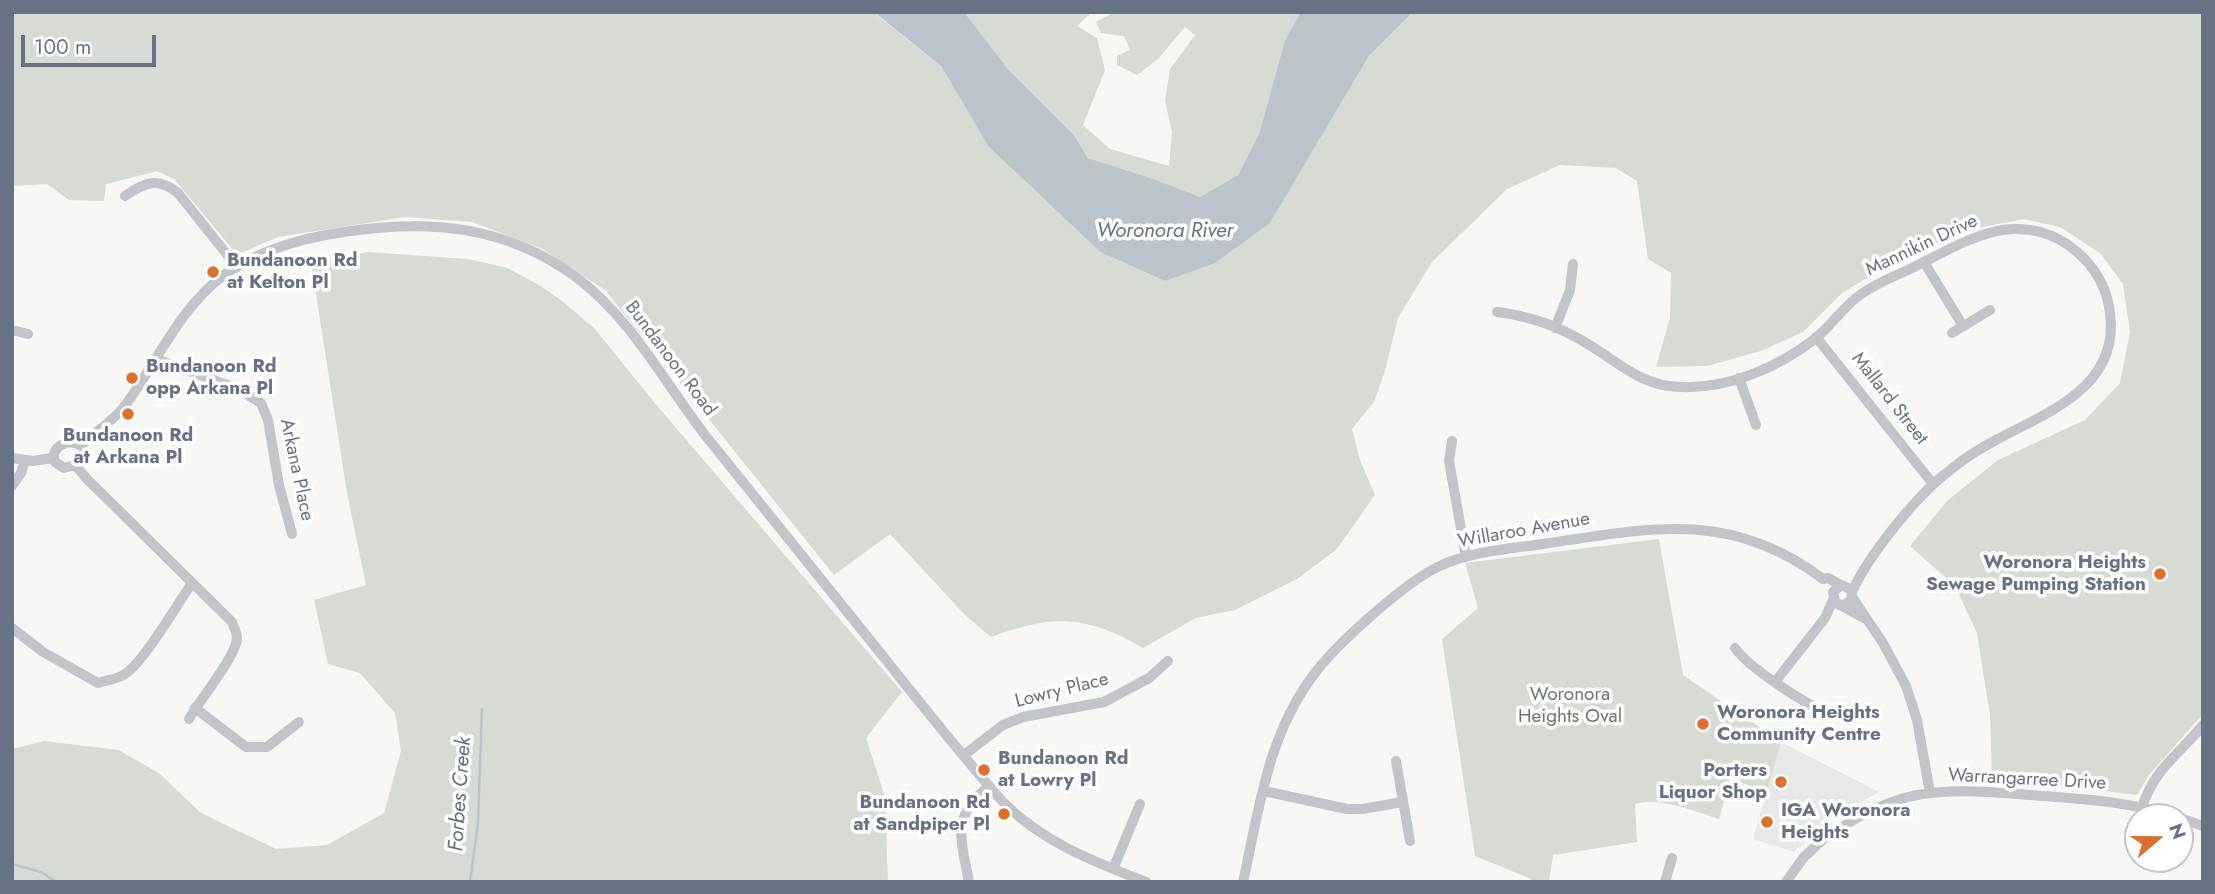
<!DOCTYPE html>
<style>
body{margin:0}
#map{position:relative;width:2215px;height:894px;overflow:hidden;background:#f7f7f4;font-family:Jost,sans-serif}
canvas{display:block}
.frame{position:absolute;inset:0;border:14px solid #677385;pointer-events:none}
.north{position:absolute;left:2124px;top:803px;width:70px;height:70px;box-sizing:border-box;background:#fff;border:2px solid #c2c7ce;border-radius:50%;rotate:70deg;font-size:19px;font-weight:700;line-height:28px;text-align:center;color:#677385}
.north::after{content:'';display:block;margin:auto;width:24px;height:32px;background:#df6f2c;clip-path:polygon(50% 0,100% 100%,50% 72%,0 100%)}
.scale{position:absolute;left:21px;top:35px;width:135px;height:32px;box-sizing:border-box;border:4px solid #677385;border-top:0;padding-left:9px;font-size:21px;line-height:24px;white-space:nowrap;color:#677385;-webkit-text-stroke:5px #fff;paint-order:stroke}
</style>
<div id="map">
<canvas width="2215" height="894"></canvas>
<div class="frame"></div>
<div class="north">N</div>
<div class="scale">100 m</div>
</div>
<script>
const g = document.querySelector('canvas').getContext('2d');
g.lineJoin = 'round';
function paint(path, color) {
  g.fillStyle = color;
  g.fill(path, 'evenodd');
}
function strokePath(path, color, width, dash) {
  g.strokeStyle = color;
  g.lineWidth = width;
  g.lineCap = dash ? 'butt' : 'round';
  g.setLineDash(dash || []);
  g.stroke(path);
}
function label(font, color, halo, rows, align = 'center') {
  g.font = font + ' Jost,sans-serif';
  g.lineWidth = 7;
  g.setLineDash([]);
  g.textBaseline = 'middle';
  g.strokeStyle = halo;
  g.fillStyle = color;
  for (const [text, x, y, turn = 0] of rows) {
    g.save();
    g.translate(x, y);
    g.rotate((+turn || 0) * Math.PI / 180);
    g.textAlign = isNaN(turn) ? turn : align;
    if (halo) g.strokeText(text, 0, 0);
    g.fillText(text, 0, 0);
    g.restore();
  }
}
paint(new Path2D(`
 M 1781,742 L 1879,792 L 1833,817 L 1794,852 L 1753,839 Z`), '#e8e8e8');
paint(new Path2D(`
 M 12,12 L 873,12 L 941,66 L 988,146 L 1100,252 L 1165,281 L 1270,223 L 1369,56 L 1413,12 L 2203,12 L 2203,714 L 2149,775 L 2137,795 L 1992,778 L 1990,716 L 1977,633 L 1955,586 L 1910,546 L 1947,501 L 1998,460 L 2085,420 L 2120,383 L 2130,332 L 2123,284 L 2100,253 L 2060,227 L 2024,219 L 1972,229 L 1941,240 L 1885,267 L 1842,293 L 1803,332 L 1761,351 L 1707,366 L 1656,367 L 1670,317 L 1671,273 L 1648,259 L 1637,181 L 1616,168 L 1560,165 L 1507,189 L 1432,262 L 1398,318 L 1385,371 L 1374,402 L 1352,429 L 1360,460 L 1375,495 L 1337,549 L 1297,579 L 1235,610 L 1196,618 L 1143,648 C 1086,615 1054,614 991,637 L 965,615 L 890,534 L 834,575 L 605,290 L 541,248 L 472,222 L 405,217 L 278,237 L 243,252 L 235,252 L 174,179 L 157,171 L 106,184 L 104,201 L 69,200 L 47,184 L 12,186 Z
 M 964,12 L 1092,12 L 1077,26 L 1097,38 L 1105,70 L 1083,125 L 1110,149 L 1169,166 L 1172,132 L 1165,101 L 1170,69 L 1195,35 L 1185,27 L 1158,59 L 1137,75 L 1117,65 L 1117,56 L 1130,50 L 1124,36 L 1101,33 L 1096,22 L 1115,12 L 1301,12 L 1285,40 L 1259,134 L 1238,175 L 1200,197 L 1151,178 L 1088,158 L 1074,135 L 1008,69 Z
 M 368,252 L 468,259 L 507,268 L 541,286 L 562,301 L 594,328 L 659,408 L 902,692 L 866,738 L 885,797 L 888,882 L 12,882 L 12,749 L 44,741 L 119,750 L 160,774 L 201,813 L 276,849 L 327,845 L 384,813 L 401,751 L 395,713 L 360,673 L 328,664 L 314,600 L 366,585 L 347,493 L 311,262 Z
 M 1659,539 L 1683,675 L 1781,742 L 1767,791 L 1730,779 L 1719,819 C 1694,812 1661,796 1635,804 L 1637,842 L 1553,855 L 1549,882 L 1532,882 L 1531,879 L 1475,856 L 1442,639 L 1478,608 L 1465,563 Z`), '#d6dcd4');
paint(new Path2D(`
 M 874,12 L 964,12 L 1008,69 L 1074,135 L 1088,158 L 1151,178 L 1200,197 L 1238,175 L 1259,134 L 1285,40 L 1301,12 L 1413,12 L 1369,56 L 1270,223 L 1215,263 L 1165,281 L 1100,252 L 988,146 L 941,66 Z`), '#bbc4ca');
strokePath(new Path2D(`
 M 12,864 L 41,872 L 56,882
 M 470,882 L 478,822 L 482,709`), '#bbc4ca', 2.5);
strokePath(new Path2D(`
 M 125,196 C 145,182 158,177 178,193 L 237,267
 M 1924,262 L 1963,326
 M 1497,312 C 1531,316 1563,328 1591,346 C 1622,365 1642,386 1681,387 C 1729,389 1779,367 1816,338 C 1832,325 1843,307 1860,295 C 1875,284 1893,277 1910,269 C 1939,255 1971,235 2003,230 C 2029,226 2055,233 2076,251 C 2095,267 2107,288 2110,313 C 2120,387 2048,412 1996,440 C 1979,449 1963,459 1949,471 C 1916,496 1868,556 1852,592
 M 1555,328 L 1570,290 L 1573,264
 M 12,330 L 28,334
 M 1952,333 L 1990,310
 M 1816,337 L 1933,484
 M 156,359 L 238,389 L 261,403 L 268,420 L 279,485 L 292,534
 M 1739,378 L 1756,425
 M 1452,441 L 1449,461 L 1466,557
 M 69,442 L 81,445 L 84,456 L 75,465 L 64,468 L 55,462 C 51,450 59,445 69,442 Z
 M 81,445 C 95,432 112,422 124,407 C 157,363 179,308 224,275 C 259,250 302,238 344,232 C 428,219 505,225 576,277 C 631,318 664,382 705,435 C 764,509 823,582 882,655 C 922,705 962,756 1004,803 C 1044,843 1095,862 1146,882
 M 12,458 L 33,461 L 53,458
 M 75,465 L 87,479 L 232,622 C 234,627 237,633 237,638 C 237,655 199,701 189,719
 M 12,486 L 21,473 L 25,460
 M 1852,597 L 1883,643 L 1906,686 L 1917,720 L 1930,793
 M 1844,605 L 1851,600 L 1852,592 L 1848,588 L 1841,585 L 1833,592 L 1835,602 L 1864,618
 M 12,628 L 43,652 L 98,683 C 107,680 118,679 125,674 C 143,663 178,603 192,583
 M 1735,648 C 1749,668 1815,712 1838,716
 M 1775,682 L 1825,618 L 1833,600
 M 195,708 L 246,747 L 267,747 L 299,722
 M 964,755 L 1003,725 L 1023,717 L 1104,702 L 1149,678 L 1168,661
 M 1396,761 L 1410,841
 M 1264,791 L 1347,809 L 1363,809 L 1402,802
 M 2142,807 C 2156,766 2178,756 2203,725
 M 2180,818 L 2203,826
 M 1113,869 L 1140,804
 M 969,882 C 961,837 950,818 989,786
 M 1243,882 C 1259,810 1267,738 1312,677 C 1334,646 1406,581 1440,566 C 1471,551 1509,549 1543,544 C 1649,528 1730,509 1823,579 L 1828,578 L 1841,585
 M 1665,882 L 1672,858
 M 1786,882 L 1804,857 L 1833,830 L 1839,829 C 1862,814 1886,802 1912,796 C 1951,788 1990,792 2029,795 C 2080,799 2129,801 2177,817`), '#c1c4c8', 10);
for (const [x, y, r, color] of [
 [213,272,7,"#df6f2c"],
 [132,378,7,"#df6f2c"],
 [128,414,7,"#df6f2c"],
 [2160,574,7,"#df6f2c"],
 [1703,724,7,"#df6f2c"],
 [984,770,7,"#df6f2c"],
 [1781,782,7,"#df6f2c"],
 [1004,814,7,"#df6f2c"],
 [1767,822,7,"#df6f2c"]
]) {
  const dot = new Path2D();
  dot.arc(x, y, r, 0, 2 * Math.PI);
  g.fillStyle = color;
  g.fill(dot);
  strokePath(dot, '#fff', 2.5);
}
label('19px', '#677385', '#fff', [
 ["Mannikin Drive",1922,246,-25],
 ["Bundanoon Road",670,359,53],
 ["Mallard Street",1889,399,52],
 ["Arkana Place",296,470,78],
 ["Willaroo Avenue",1524,531,-10],
 ["Lowry Place",1062,691,-14],
 ["Warrangarree Drive",2027,780,3]
]);
label('bold 19px', '#677385', '#fff', [
 ["Bundanoon Rd",227,261],
 ["at Kelton Pl",227,283],
 ["Bundanoon Rd",146,367],
 ["opp Arkana Pl",146,389],
 ["Bundanoon Rd",128,436,"center"],
 ["at Arkana Pl",128,458,"center"],
 ["Woronora Heights",2146,563,"right"],
 ["Sewage Pumping Station",2146,585,"right"],
 ["Woronora Heights",1717,713],
 ["Community Centre",1717,735],
 ["Bundanoon Rd",998,759],
 ["at Lowry Pl",998,781],
 ["Porters",1767,771,"right"],
 ["Liquor Shop",1767,793,"right"],
 ["Bundanoon Rd",990,803,"right"],
 ["at Sandpiper Pl",990,825,"right"],
 ["IGA Woronora",1781,811],
 ["Heights",1781,833]
], 'left');
label('19px', '#677c66', '#fff', [
 ["Woronora",1570,695],
 ["Heights Oval",1570,717]
]);
label('italic 21px', '#637480', '#fff', [
 ["Woronora River",1165,232],
 ["Forbes Creek",461,794,-86]
]);
</script>
